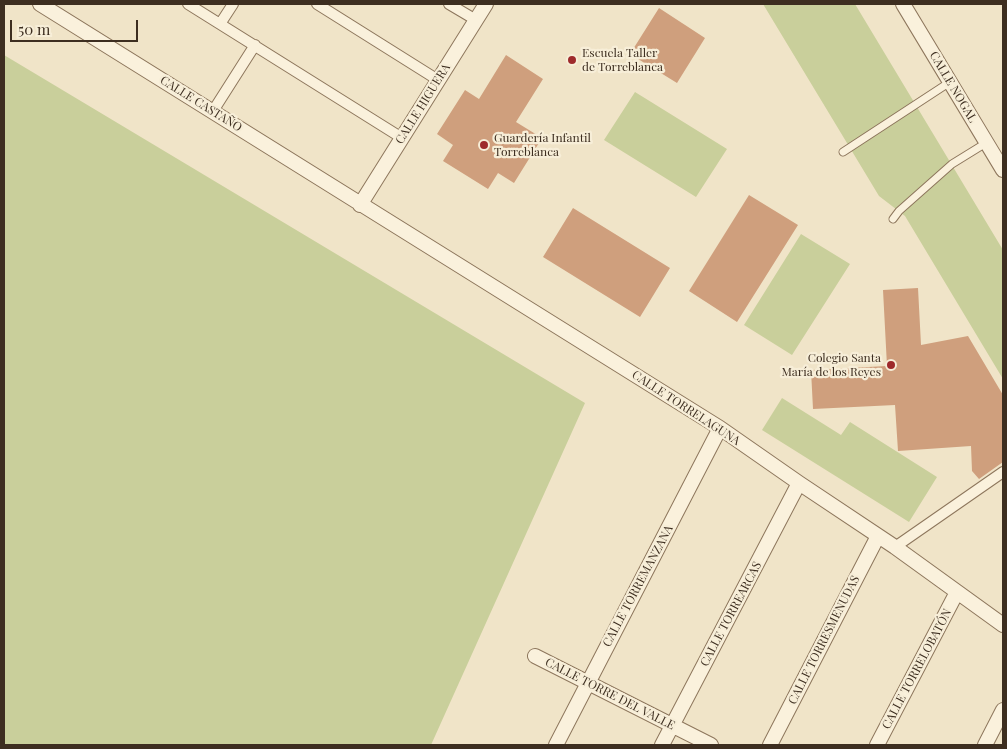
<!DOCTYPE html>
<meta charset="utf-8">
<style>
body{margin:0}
#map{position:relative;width:1007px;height:749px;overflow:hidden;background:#f0e4c8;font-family:"Playfair Display",serif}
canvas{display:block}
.frame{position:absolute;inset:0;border:5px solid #3d2e20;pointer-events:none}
.scale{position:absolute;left:10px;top:20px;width:128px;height:22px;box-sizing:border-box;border:2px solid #3d2e20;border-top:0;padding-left:6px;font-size:15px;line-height:18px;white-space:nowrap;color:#3d2e20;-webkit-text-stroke:4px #f7eed8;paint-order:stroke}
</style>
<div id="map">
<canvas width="1007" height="749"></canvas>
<div class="frame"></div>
<div class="scale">50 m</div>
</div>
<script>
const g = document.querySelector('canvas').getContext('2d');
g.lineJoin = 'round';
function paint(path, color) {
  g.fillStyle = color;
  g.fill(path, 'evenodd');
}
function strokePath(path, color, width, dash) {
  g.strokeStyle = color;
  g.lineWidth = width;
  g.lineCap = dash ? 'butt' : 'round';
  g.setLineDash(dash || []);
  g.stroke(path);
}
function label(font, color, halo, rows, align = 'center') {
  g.font = font + ' "Playfair Display",serif';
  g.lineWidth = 4.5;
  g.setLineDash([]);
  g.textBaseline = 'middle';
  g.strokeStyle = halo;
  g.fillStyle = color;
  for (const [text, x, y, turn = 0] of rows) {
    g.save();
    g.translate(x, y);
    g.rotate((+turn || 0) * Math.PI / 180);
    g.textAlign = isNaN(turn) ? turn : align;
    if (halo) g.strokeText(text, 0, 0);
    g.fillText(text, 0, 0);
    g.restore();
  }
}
paint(new Path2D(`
 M 763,4 L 855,4 L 1003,250 L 1003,379 L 905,216 L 879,196 Z
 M 4,55 L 585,403 L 431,745 L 4,745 Z
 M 635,92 L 727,149 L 696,197 L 604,140 Z
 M 801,234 L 850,264 L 792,355 L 744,325 Z
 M 782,398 L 841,435 L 850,422 L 937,477 L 909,522 L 762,430 Z`), '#c9cf9b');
paint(new Path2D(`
 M 659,8 L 705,38 L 677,83 L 630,54 Z
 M 506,55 L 543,79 L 516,122 L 542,138 L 514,183 L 498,173 L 488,189 L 443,161 L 453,145 L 437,134 L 465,90 L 479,99 Z
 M 749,195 L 798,225 L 737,322 L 689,291 Z
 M 573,208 L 670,268 L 640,317 L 543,257 Z
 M 918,288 L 921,345 L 968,336 L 1003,395 L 1003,462 L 979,479 L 972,471 L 971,446 L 898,451 L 895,405 L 813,409 L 811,370 L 887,366 L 883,290 Z`), '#cf9f7d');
const service = new Path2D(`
 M 843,152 L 950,82
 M 893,219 L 899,211 L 952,164 L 986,143`);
const pedestrian = new Path2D(`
 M 188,4 L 402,138
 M 317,4 L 438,80
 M 449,4 L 476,20
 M 220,24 L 233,4
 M 213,111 L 255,45
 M 895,547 L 1003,472`);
const minor = new Path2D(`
 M 40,4 L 720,428 L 799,483 L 895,547 L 1003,625
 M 903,4 L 1003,170
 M 360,205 L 486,4
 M 535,656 L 711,745
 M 556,745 L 720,428
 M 662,745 L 799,483
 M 770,745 L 878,536
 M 877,745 L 957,592
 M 985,745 L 1003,710`);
strokePath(service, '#8d765c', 9);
strokePath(pedestrian, '#8d765c', 12);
strokePath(minor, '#8d765c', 16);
strokePath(service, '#faf1dc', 7);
strokePath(pedestrian, '#faf1dc', 10);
strokePath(minor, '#faf1dc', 14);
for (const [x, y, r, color] of [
 [572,60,5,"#9e2a2b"],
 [484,145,5,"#9e2a2b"],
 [891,365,5,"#9e2a2b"]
]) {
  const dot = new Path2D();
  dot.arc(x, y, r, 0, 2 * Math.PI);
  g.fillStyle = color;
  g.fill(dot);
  strokePath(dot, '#f7eed8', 2);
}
label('12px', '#3d2e20', '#f7eed8', [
 ["Escuela Taller",582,53],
 ["de Torreblanca",582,67],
 ["Guardería Infantil",494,138],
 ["Torreblanca",494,152],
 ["Colegio Santa",881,358,"right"],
 ["María de los Reyes",881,372,"right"]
], 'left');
label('12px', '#3d2e20', '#f7eed8', [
 ["CALLE NOGAL",953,87,59],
 ["CALLE CASTAÑO",201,104,32],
 ["CALLE HIGUERA",423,104,-58],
 ["CALLE TORRELAGUNA",686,408,33],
 ["CALLE TORREMANZANA",638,586,-62],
 ["CALLE TORREARCAS",731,614,-62],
 ["CALLE TORRESMENUDAS",824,640,-63],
 ["CALLE TORRELOBATÓN",917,669,-62],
 ["CALLE TORRE DEL VALLE",610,694,27]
]);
</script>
